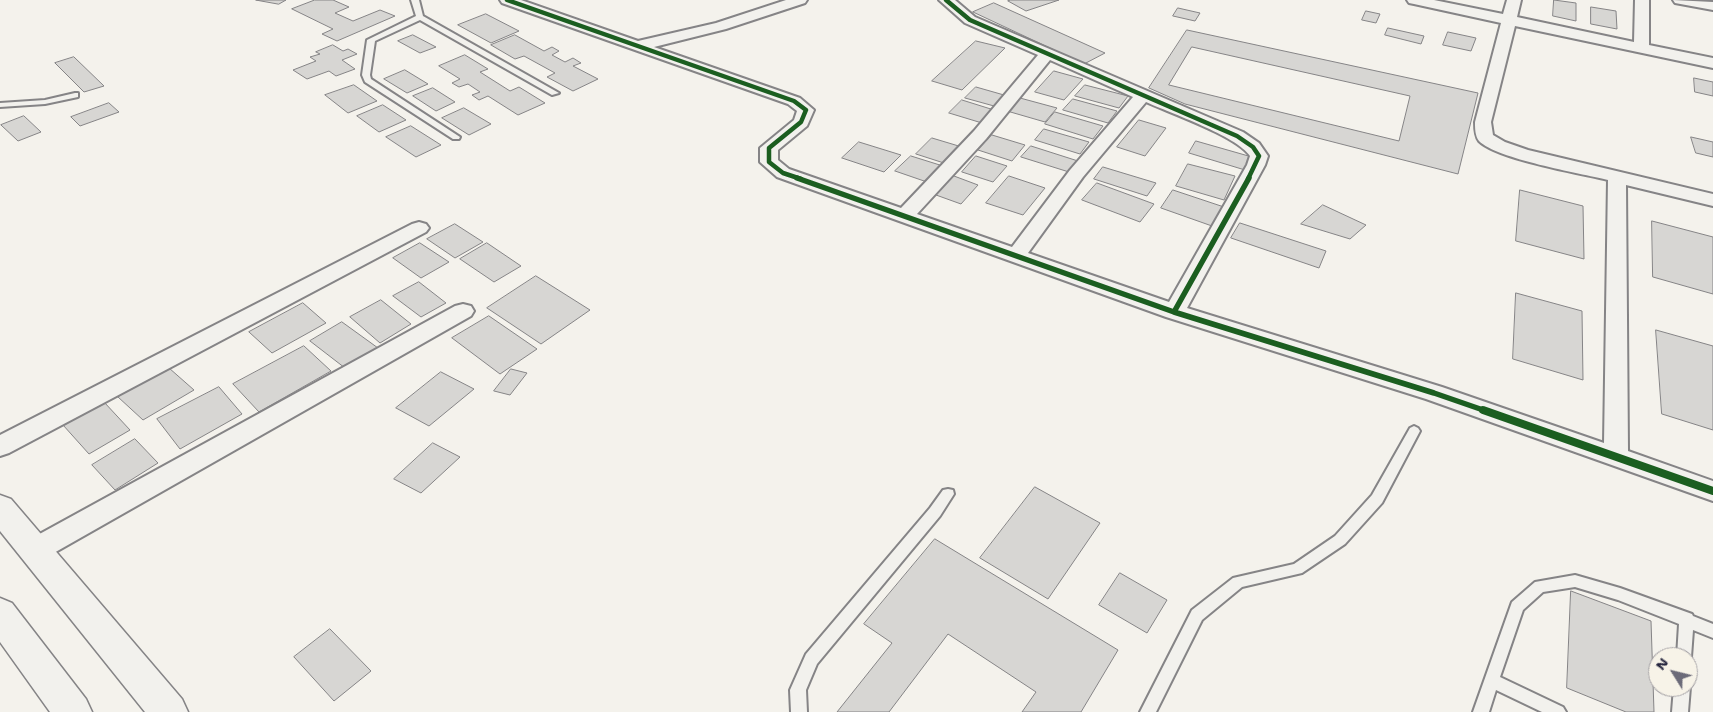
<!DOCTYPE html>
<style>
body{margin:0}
#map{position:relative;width:1713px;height:712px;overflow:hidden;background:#f4f2ec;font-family:"Shantell Sans",sans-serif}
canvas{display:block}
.north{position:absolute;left:1648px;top:647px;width:50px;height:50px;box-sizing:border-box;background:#f7f3e8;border:1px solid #a29fa3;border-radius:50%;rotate:306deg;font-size:14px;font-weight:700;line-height:20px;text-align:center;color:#22223b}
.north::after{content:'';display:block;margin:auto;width:18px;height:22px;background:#6c6b79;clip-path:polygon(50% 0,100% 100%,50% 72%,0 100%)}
</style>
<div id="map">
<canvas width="1713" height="712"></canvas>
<div class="north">N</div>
</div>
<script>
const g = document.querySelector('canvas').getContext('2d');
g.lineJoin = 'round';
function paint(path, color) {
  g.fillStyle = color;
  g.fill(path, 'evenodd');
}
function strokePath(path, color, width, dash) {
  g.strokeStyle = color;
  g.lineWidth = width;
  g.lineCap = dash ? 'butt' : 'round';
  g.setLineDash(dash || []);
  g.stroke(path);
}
const building = new Path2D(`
 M 256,0 L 286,0 L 279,4 Z
 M 315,0 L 333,0 L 349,7 L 335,13 L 353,21 L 380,10 L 395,16 L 337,41 L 322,34 L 333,29 L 292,9 Z
 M 1011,0 L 1059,0 L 1026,11 L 1008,1 Z
 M 1554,0 L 1576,3 L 1576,21 L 1553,16 Z
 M 994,3 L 1105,53 L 1084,64 L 973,12 Z
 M 1591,7 L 1616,11 L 1617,29 L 1591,24 Z
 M 1178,8 L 1200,13 L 1195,21 L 1173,16 Z
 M 1366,11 L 1380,14 L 1376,23 L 1362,20 Z
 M 486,14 L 519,31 L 491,43 L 458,25 Z
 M 1388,28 L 1424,36 L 1421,44 L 1385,35 Z
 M 1187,30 L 1478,93 L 1458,174 L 1185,104 L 1149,88 Z
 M 1448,32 L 1476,38 L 1471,51 L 1443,45 Z
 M 413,35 L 436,47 L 420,53 L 398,41 Z
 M 515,35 L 544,51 L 552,47 L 559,51 L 552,55 L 565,62 L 573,58 L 581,63 L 573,66 L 598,79 L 573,91 L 547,77 L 555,73 L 524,56 L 515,59 L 491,45 Z
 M 976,41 L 1005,48 L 962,90 L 932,81 Z
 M 333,45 L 343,51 L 348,49 L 357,54 L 342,60 L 355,69 L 336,76 L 329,71 L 307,79 L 293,70 L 316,61 L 310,57 L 320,54 L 316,52 Z
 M 1192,47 L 1410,96 L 1399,141 L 1169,85 Z
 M 465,55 L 488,69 L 480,72 L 510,91 L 519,87 L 545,103 L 518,115 L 488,96 L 479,100 L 472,95 L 480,92 L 468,84 L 459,87 L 452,83 L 460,79 L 439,66 Z
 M 74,57 L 104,86 L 84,92 L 55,63 Z
 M 405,70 L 428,84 L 407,93 L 384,79 Z
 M 1054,71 L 1083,79 L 1064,100 L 1035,92 Z
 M 1694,78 L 1713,82 L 1713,96 L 1695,92 Z
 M 354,85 L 377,101 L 348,113 L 325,95 Z
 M 1085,85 L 1128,96 L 1119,108 L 1075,96 Z
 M 976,87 L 1004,95 L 994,106 L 965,98 Z
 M 433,88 L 455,102 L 436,111 L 413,96 Z
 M 1020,98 L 1057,108 L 1045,122 L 1007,111 Z
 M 1073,99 L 1117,111 L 1108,123 L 1063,110 Z
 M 962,100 L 994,110 L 982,123 L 949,113 Z
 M 109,103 L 119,112 L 80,126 L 71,117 Z
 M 383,105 L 406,120 L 379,132 L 357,116 Z
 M 464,108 L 491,124 L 469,135 L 442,118 Z
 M 1055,112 L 1103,126 L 1093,139 L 1045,124 Z
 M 24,116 L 41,132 L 18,141 L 1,125 Z
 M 1139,120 L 1166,128 L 1145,156 L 1117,147 Z
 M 411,126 L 441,145 L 416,157 L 386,137 Z
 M 1044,129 L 1089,142 L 1080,154 L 1035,140 Z
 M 992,135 L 1025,145 L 1012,161 L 978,150 Z
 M 1691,137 L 1713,142 L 1713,157 L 1696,153 Z
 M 932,138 L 962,147 L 947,164 L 916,154 Z
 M 1196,141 L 1252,157 L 1245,170 L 1189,153 Z
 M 859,142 L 901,155 L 884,172 L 842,158 Z
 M 1031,146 L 1078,161 L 1069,172 L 1021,157 Z
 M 911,156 L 943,166 L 927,182 L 895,171 Z
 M 976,156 L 1007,166 L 993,182 L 962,172 Z
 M 1188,164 L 1235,176 L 1224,200 L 1176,186 Z
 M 1103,167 L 1156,183 L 1147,196 L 1094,179 Z
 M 954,176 L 978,185 L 961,204 L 936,195 Z
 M 1009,176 L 1045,188 L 1023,215 L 986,203 Z
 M 1097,183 L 1154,204 L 1140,222 L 1082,200 Z
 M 1173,190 L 1224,207 L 1212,226 L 1161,208 Z
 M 1520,190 L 1583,206 L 1584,259 L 1516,241 Z
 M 1323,205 L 1366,225 L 1350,239 L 1301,224 Z
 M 1652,221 L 1713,237 L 1713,294 L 1653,277 Z
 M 1240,223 L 1326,251 L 1319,268 L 1231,238 Z
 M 455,224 L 483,242 L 455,258 L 427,239 Z
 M 420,243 L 449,262 L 421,278 L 393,258 Z
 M 487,243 L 521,266 L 494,282 L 460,259 Z
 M 536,276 L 590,310 L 541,344 L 487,308 Z
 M 419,282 L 446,303 L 421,317 L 393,296 Z
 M 1516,293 L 1582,311 L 1583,380 L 1513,359 Z
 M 381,300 L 411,324 L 380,343 L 350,317 Z
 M 303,303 L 326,323 L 272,353 L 249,332 Z
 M 489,316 L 537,349 L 500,374 L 452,338 Z
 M 342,322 L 378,348 L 345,368 L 310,341 Z
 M 1656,330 L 1713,346 L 1713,430 L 1662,414 Z
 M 304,346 L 331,371 L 259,412 L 233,384 Z
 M 169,368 L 194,390 L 143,420 L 118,397 Z
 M 511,369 L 527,373 L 510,395 L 494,391 Z
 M 441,372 L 474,389 L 429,426 L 396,408 Z
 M 219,387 L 242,414 L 180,449 L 157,419 Z
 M 104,402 L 130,430 L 89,454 L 63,425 Z
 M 135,439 L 158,463 L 115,490 L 92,465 Z
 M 433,443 L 460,457 L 421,493 L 394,479 Z
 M 1035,487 L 1100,523 L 1048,599 L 980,558 Z
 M 935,539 L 1118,650 L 1081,712 L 1022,712 L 1036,692 L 948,634 L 889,712 L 837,712 L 892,643 L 864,624 Z
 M 1120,573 L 1167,600 L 1147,633 L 1099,605 Z
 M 1571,591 L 1651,621 L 1654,712 L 1626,712 L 1567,688 Z
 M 330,629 L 371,671 L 334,701 L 294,657 Z`);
paint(building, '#d7d6d3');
strokePath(building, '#858486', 1);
const lane = new Path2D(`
 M 411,0 L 419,0 L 423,16 L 559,93 L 552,95 L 420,20 L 375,41 L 370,75 L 371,79 L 460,137 L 459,139 L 453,139 L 365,82 L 362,75 L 367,40 L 416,16 Z
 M 75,93 L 78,93 L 78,97 L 45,104 L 0,107 L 0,103 L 45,100 Z
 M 1414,426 L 1418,428 L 1420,431 L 1382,503 L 1345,544 L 1302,573 L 1242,587 L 1202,620 L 1156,712 L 1140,712 L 1192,610 L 1233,578 L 1294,564 L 1335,536 L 1372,495 L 1410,428 Z
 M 948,489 L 953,490 L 954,494 L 940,516 L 817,664 L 806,690 L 807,712 L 791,712 L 790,690 L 806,654 L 930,508 L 943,490 Z
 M 1575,575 L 1620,588 L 1692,614 L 1693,616 L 1713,624 L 1713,638 L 1693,630 L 1691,657 L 1688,662 L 1688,657 L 1677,657 L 1679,624 L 1618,600 L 1575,587 L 1543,592 L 1523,610 L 1500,677 L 1563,707 L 1566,712 L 1542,712 L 1496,690 L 1489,712 L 1473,712 L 1512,602 L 1535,582 Z
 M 1688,683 L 1690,687 L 1688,712 L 1672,712 L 1674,687 L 1688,687 Z`);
const street = new Path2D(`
 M 500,0 L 521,0 L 638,41 L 716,23 L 786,0 L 807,0 L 805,3 L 726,29 L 654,47 L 800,98 L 814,110 L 807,126 L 778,150 L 778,160 L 789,169 L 901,208 L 974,131 L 1038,55 L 965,23 L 939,0 L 955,0 L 975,17 L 1243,132 L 1259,143 L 1268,156 L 1265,165 L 1187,308 L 1442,387 L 1604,443 L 1608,180 C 1579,173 1497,159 1479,141 C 1475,136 1475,128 1475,122 L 1501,23 L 1414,4 L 1409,3 L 1407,0 L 1434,0 L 1503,14 L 1507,0 L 1521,0 L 1517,17 L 1634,42 L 1635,0 L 1649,0 L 1649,45 L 1713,58 L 1713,68 L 1515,26 L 1491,122 L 1493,135 L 1505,142 L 1528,150 L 1713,194 L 1713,206 L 1626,185 L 1628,451 L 1713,481 L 1713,501 L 1426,399 L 1166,317 L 777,177 L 760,162 L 760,148 L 794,120 L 797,111 L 788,104 L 502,3 ZM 1050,60 L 1133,97 L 1070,170 L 1012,247 L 917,214 L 986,139 ZM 1146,102 C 1170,113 1237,136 1250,156 L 1247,165 L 1169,302 L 1028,253 L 1083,177 Z
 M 1673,0 L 1713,2 L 1713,10 L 1675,3 Z
 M 419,222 L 426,224 L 429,228 L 426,232 L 9,453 L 0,456 L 0,435 L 412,224 Z
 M 463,304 L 471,306 L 474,311 L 471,316 L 45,558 L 35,562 L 25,558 L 21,550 L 25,542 L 455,306 Z`);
const primary = new Path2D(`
 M 0,495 L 11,499 L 182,699 L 188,712 L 145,712 L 0,531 Z
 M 0,598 L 12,603 L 86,699 L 92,712 L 50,712 L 0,642 Z`);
strokePath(lane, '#858486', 4);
strokePath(street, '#858486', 4);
strokePath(primary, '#858486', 3);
paint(lane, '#f2f1ed');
paint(street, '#f2f1ed');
paint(primary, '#f2f1ed');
strokePath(new Path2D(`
 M 507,0 L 794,101 L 806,110 L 801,122 L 769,148 L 769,162 L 783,173 L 801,179
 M 946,0 L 970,20 L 1237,136 L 1253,147 L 1259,156 L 1248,179`), '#1b5e20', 4.5);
strokePath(new Path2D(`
 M 797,178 L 1174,312 L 1434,393 L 1486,411
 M 1174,312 L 1249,178`), '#1b5e20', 5.5);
strokePath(new Path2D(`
 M 1483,410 L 1713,491`), '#1b5e20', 8);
</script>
